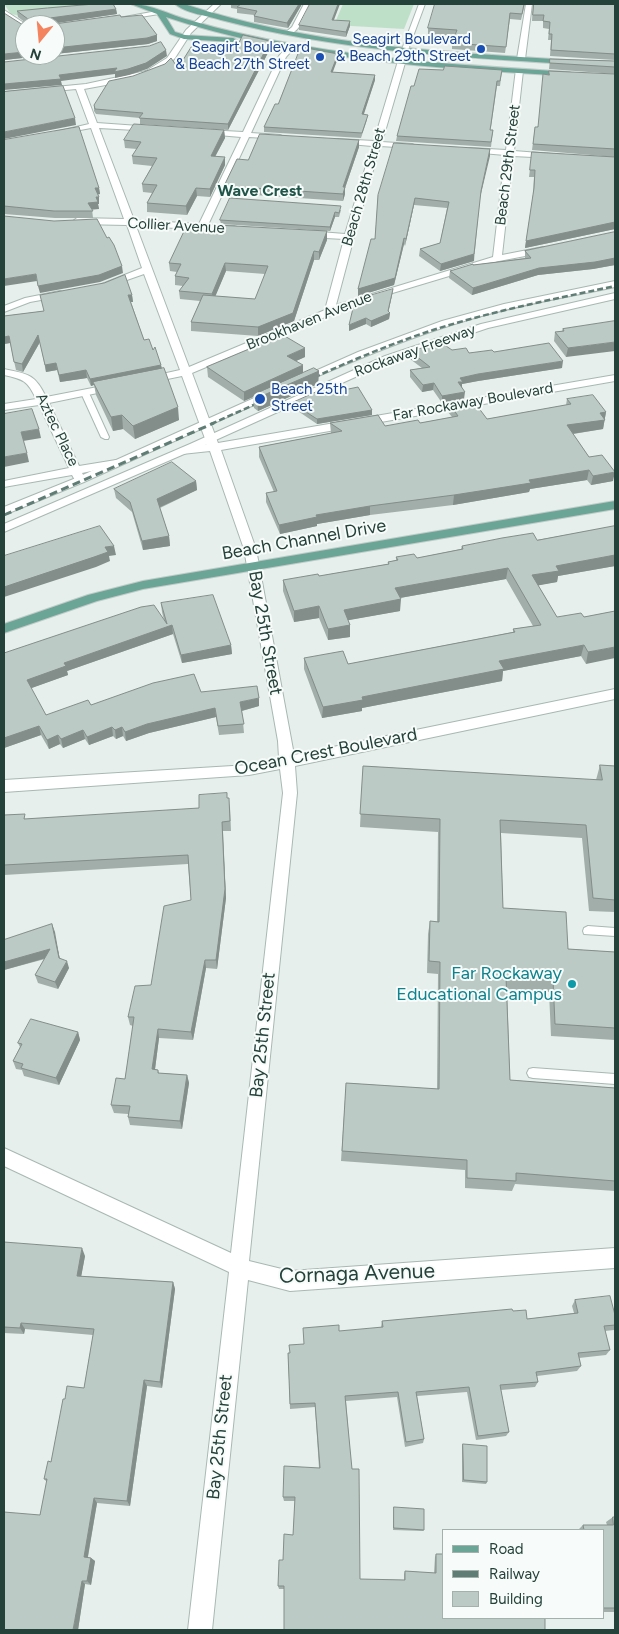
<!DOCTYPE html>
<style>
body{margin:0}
#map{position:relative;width:619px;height:1634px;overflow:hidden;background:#e6efeb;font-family:Figtree,sans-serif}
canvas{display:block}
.frame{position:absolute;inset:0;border:5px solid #24423a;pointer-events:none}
.legend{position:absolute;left:442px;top:1529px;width:162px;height:90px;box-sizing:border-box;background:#f7fbf9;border:1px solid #a3b1ad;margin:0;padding:6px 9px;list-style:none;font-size:15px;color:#24423a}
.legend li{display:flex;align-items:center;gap:10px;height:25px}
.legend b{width:25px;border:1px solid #a3b1ad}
.north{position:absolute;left:15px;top:15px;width:50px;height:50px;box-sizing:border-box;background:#f7fbf9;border:1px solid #a3b1ad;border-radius:50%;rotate:197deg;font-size:14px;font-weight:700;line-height:20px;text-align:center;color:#24423a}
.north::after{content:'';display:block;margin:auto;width:18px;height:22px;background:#f4845f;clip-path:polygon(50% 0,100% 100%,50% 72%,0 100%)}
</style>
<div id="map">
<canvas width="619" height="1634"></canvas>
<div class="frame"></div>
<ul class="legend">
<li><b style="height:6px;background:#6aa596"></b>Road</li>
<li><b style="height:6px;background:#5f7d75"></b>Railway</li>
<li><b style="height:14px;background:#bbcac4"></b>Building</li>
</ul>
<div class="north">N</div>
</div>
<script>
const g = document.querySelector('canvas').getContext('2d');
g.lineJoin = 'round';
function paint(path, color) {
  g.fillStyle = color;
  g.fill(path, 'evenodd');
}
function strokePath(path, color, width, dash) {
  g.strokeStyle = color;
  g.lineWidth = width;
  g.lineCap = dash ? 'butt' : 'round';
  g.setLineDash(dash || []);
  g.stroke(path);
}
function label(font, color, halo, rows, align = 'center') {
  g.font = font + ' Figtree,sans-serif';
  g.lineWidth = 4;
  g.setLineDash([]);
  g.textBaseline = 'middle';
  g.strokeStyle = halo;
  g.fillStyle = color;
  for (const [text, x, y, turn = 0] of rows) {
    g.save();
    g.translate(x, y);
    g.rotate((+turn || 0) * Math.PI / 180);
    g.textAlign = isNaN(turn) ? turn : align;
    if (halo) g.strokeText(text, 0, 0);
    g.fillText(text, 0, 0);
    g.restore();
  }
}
paint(new Path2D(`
 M 4,4 L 110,4 L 115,6 L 20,16 L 11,14 Z
 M 343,4 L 414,4 L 404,29 L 334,25 Z`), '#bfe0c8');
const service = new Path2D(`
 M 82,391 L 89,393 L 109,437 L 108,439 L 105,439 L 101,437 L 81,393 Z
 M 588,926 L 615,928 L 615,936 L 584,934 L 583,931 L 584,928 Z
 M 533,1068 L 615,1074 L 615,1084 L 533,1078 L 529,1077 L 527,1073 L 529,1069 Z`);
const minor = new Path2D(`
 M 214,4 L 221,4 L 191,33 L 175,58 L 165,68 L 133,80 L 84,89 L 97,123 L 153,127 L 157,129 L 153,131 L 99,128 L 134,220 L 199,224 L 241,137 L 206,134 L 202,132 L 206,130 L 243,132 L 279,56 L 288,45 L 295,47 L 286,57 L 251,133 L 280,135 L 284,137 L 280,139 L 249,137 L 208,225 L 234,226 L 237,227 L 237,231 L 136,226 L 189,367 L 325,310 L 344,239 L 307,237 L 302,234 L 307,231 L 345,234 L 372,146 L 338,143 L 334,141 L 338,139 L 374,141 L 398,61 L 405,63 L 382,142 L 412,144 L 416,146 L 412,148 L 380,146 L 354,237 L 336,305 L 493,257 L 505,155 L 470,152 L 466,150 L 470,148 L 506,150 L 516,69 L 523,71 L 514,151 L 552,154 L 556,156 L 552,158 L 513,156 L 502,255 L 543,247 L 548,250 L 546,252 L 499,261 L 356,304 L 192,373 L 218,443 L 615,375 L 615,381 L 221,450 L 256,549 L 294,755 L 615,689 L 615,699 L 295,766 L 297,793 L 249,1261 L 290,1271 L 615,1248 L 615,1268 L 290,1291 L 248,1280 L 212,1630 L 188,1630 L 229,1272 L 4,1166 L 4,1148 L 231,1253 L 283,793 L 280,769 L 249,775 L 4,792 L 4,780 L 249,765 L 279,758 L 278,741 L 244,549 L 210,451 L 182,454 L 176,451 L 182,448 L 207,444 L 182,376 L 148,383 L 143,380 L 144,378 L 180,370 L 144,274 L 107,287 L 102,284 L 142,268 L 127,225 L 77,224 L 73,221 L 77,218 L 124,219 L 91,128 L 59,134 L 55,132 L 89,124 L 76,89 L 4,96 L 4,92 L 86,84 L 146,71 L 167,58 L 186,30 Z
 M 304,4 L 310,4 C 305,15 300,35 286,34 L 286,32 L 292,27 Z
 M 419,4 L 425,4 L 408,50 L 401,52 Z
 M 526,4 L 532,4 L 525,59 L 521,61 L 517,59 Z
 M 4,10 L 27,25 L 25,25 L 25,29 L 4,15 Z
 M 157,11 L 160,13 L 159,14 L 122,20 L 119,18 Z
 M 60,291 L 63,292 L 63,296 L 30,302 L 4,312 L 4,306 L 25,298 Z
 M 4,369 C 28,374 35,374 46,397 L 113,384 L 117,385 L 118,387 L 117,389 L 49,403 L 79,466 L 116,460 L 122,463 L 120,465 L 82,473 L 86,480 L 80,483 L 76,482 L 72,475 L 4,487 L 4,481 L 69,468 L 39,405 L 4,410 L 4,404 L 36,399 C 28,381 23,379 4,375 Z`);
const tertiary = new Path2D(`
 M 615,281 L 615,287 C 567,297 518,305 471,319 C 413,336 358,359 304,382 L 300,383 L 295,380 L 358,352 L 442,321 L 504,304 Z
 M 615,293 L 615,299 L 488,328 L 393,360 L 198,448 L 4,532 L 4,524 L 190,444 L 385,356 L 481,324 Z
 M 272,390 L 277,393 L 276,395 L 84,482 L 4,515 L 4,507 L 76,478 Z`);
const primary = new Path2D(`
 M 131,4 C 151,4 170,15 189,20 C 223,30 258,38 293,44 C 384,61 477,66 569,72 L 573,74 L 569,76 C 434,68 295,60 166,17 L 175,32 L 185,35 L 233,38 L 237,40 L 233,42 L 184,39 L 170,34 L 157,14 Z
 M 175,4 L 184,4 C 307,45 440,52 569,60 L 573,62 L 569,64 C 453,57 334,50 221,20 C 208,16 185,13 175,4 Z
 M 615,501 L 615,509 L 143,589 L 97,601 L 4,633 L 4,624 L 88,595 L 143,581 Z`);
strokePath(service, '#a8b8b2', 2);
strokePath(minor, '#a8b8b2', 2);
strokePath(tertiary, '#a8b8b2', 2);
strokePath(primary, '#c2cac8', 2);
paint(service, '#fff');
paint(minor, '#fff');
paint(tertiary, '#fff');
paint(primary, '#6aa596');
strokePath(new Path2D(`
 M 306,381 C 348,362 390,344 433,330 C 493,311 554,299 615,286
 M 211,424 L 267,399`), '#5f7d75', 2.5, [6, 3]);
strokePath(new Path2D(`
 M 4,515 L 214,423`), '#5f7d75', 3, [8, 4.5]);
paint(new Path2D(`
 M 231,4 L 302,4 L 288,28 L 254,22 L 254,15 L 237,13 L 237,9 L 231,8 Z
 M 525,4 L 521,20 L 510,19 L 505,53 L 452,49 L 452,43 L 455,36 L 428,34 L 428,28 Z
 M 533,4 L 615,4 L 615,60 L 550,56 L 551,40 L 548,40 L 549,29 L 543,28 L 543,21 L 532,21 Z
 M 116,9 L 117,14 L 54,23 L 54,24 L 121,17 L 157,41 L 148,44 L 55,54 L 55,25 L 25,55 L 50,55 L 4,60 L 23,25 L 25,24 L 26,23 L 18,17 L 17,11 Z
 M 334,20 L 350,26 L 346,37 L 299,30 L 299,25 Z
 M 271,47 L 228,130 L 140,124 L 140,118 L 96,114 L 94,111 L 94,105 L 178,68 Z
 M 338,58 L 332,72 L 375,75 L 375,80 L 363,115 L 367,120 L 361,138 L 264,132 L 264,127 L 278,104 Z
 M 550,59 L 615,61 L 615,74 L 549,69 Z
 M 443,70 L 502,70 L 500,86 L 497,86 L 491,127 L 490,130 L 493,130 L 491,147 L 396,141 L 397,136 L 414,86 Z
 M 615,74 L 615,157 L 532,150 L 535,127 L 537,127 Z
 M 224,130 L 225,138 L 215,157 L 225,165 L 210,197 L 197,196 L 187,215 L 147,212 L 147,203 L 152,193 L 143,192 L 142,184 L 152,166 L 133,164 L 132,156 L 137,149 L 125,148 L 124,140 Z
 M 4,140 L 99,188 L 100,194 L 98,194 L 99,204 L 98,204 L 99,209 L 92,209 L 93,218 L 55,218 L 4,214 Z
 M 359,140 L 359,147 L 345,188 L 345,194 L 343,201 L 225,193 L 224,186 L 248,160 Z
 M 490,149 L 480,197 L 474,261 L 440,271 L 419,256 L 420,249 L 440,243 L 447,208 L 414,205 L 405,246 L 404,244 L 394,285 L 358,296 L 358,289 L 375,239 L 378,195 Z
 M 532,152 L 615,157 L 615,230 L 615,229 L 525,248 L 533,195 L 534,177 L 529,177 Z
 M 341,210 L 339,217 L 335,217 L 330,231 L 221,224 L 220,220 Z
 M 214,229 L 327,231 L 327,240 L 319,260 L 314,260 L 294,321 L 258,336 L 191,331 L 191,322 L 200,301 L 180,299 L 179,291 L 183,286 L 175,285 L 175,276 L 177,272 L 170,271 L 169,263 ZM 226,271 L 265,274 L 255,299 L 215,296 Z
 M 615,232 L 615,265 L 593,269 L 538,275 L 472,295 L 449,278 L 450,271 L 473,265 L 525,258 L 525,251 Z
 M 393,289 L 392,295 L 388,312 L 390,313 L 389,319 L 371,327 L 366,324 L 349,331 Z
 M 132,295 L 133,302 L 131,302 L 144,340 L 153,350 L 161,365 L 162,368 L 179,420 L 135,439 L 123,429 L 113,431 L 96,395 L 94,385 L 91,386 L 87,378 L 60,382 L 57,370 L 46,372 L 40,342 L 23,372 L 16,370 L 10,343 L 4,344 L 4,316 L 44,311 Z
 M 615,321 L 566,357 L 554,341 L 555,332 L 562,331 L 563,329 Z
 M 452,350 L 469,353 L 494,352 L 562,368 L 478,381 L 462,384 L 462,387 L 464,399 L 442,403 L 433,390 L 422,392 L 410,377 L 410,370 L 422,368 L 410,359 L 411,352 Z
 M 305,357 L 296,361 L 303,373 L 319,371 L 318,384 L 258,411 L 254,408 L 253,397 L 244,401 L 208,377 L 207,367 Z
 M 567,399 L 606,412 L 603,429 L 573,434 L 589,457 L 613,481 L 591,485 L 587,480 L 530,489 L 529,492 L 453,505 L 370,515 L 317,524 L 317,526 L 280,534 L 266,502 L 266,493 L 274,492 L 259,457 L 259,447 L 331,433 L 330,423 L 385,426 L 420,423 L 452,417 L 448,412 L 449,403 L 487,419 L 566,405 Z
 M 292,403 L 372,410 L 372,415 L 317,424 L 292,407 Z
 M 196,481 L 197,490 L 160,508 L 169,536 L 170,546 L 143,550 L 132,512 L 116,498 L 114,489 Z
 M 615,526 L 615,567 L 615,566 L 558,576 L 557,582 L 538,585 L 557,617 L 584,617 L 615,611 L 586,664 L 581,656 L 503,671 L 502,681 L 362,708 L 362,711 L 322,718 L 304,669 L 304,658 L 348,664 L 513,632 L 513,629 L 533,626 L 506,579 L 400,598 L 400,611 L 348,620 L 350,625 L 350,637 L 328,640 L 319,618 L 294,622 L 283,591 L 283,580 L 319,576 L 388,564 L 388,562 L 396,560 L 396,557 L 417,558 L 461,549 L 462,546 L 537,540 Z
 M 161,603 L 231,645 L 232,654 L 182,663 L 173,634 L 67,671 L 68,675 L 31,688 L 46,715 L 91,705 L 201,692 L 259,706 L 242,711 L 244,733 L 219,735 L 216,717 L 149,733 L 126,741 L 123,736 L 116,739 L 113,736 L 89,745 L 85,739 L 63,748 L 60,744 L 49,749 L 41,735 L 4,748 L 4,653 L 164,620 L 162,612 Z
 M 600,765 L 615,766 L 615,912 L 589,911 L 582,838 L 501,833 L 503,908 L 568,949 L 615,952 L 615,1040 L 551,1036 L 549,992 L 507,989 L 510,1080 L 615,1088 L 615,1191 L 515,1184 L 512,1191 L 465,1188 L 465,1170 L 341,1161 L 346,1083 L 437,1089 L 438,974 L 427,973 L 428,934 L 430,921 L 437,922 L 438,832 L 360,827 L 363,766 L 596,780 Z
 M 227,798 L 230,807 L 231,831 L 223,831 L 226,898 L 217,969 L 206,968 L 193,1040 L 159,1038 L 155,1069 L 158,1070 L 159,1073 L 187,1075 L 189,1083 L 182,1129 L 130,1125 L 128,1117 L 128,1114 L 114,1113 L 111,1105 L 125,1079 L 133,1026 L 130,1025 L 128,1017 L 151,985 L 191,900 L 188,864 L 4,875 L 4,815 L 26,819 L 170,811 L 199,808 Z
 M 52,924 L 60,959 L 69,968 L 58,989 L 38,983 L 35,975 L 45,959 L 4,970 L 4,940 Z
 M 78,1032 L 80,1040 L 59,1085 L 24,1076 L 22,1070 L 16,1069 L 13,1061 L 20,1047 L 18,1043 Z
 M 4,1242 L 85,1256 L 81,1276 L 173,1282 L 175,1289 L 162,1388 L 147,1386 L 130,1506 L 97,1503 L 88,1557 L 91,1558 L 95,1561 L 91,1585 L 85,1584 L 78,1630 L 40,1515 L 47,1482 L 44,1479 L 51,1462 L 65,1399 L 84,1388 L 93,1335 L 25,1329 L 24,1334 L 4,1333 Z
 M 575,1300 L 615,1315 L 615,1329 L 614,1330 L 605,1331 L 610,1350 L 606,1355 L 579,1358 L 581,1366 L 577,1371 L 537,1376 L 538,1382 L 535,1387 L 501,1390 L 509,1432 L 506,1436 L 476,1440 L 467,1392 L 417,1396 L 424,1439 L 423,1443 L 405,1447 L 397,1397 L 346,1401 L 360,1579 L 404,1580 L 404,1574 L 405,1571 L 434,1573 L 435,1557 L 436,1554 L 443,1618 L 284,1589 L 279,1589 L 278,1586 L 283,1560 L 293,1535 L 295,1501 L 284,1501 L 283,1497 L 319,1468 L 315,1407 L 290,1409 L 288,1353 L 290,1353 L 303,1344 L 381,1327 L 382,1321 L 513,1311 L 527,1319 L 574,1313 L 572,1306 Z
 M 463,1444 L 487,1482 L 486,1484 L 462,1482 L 462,1446 Z
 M 394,1507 L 424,1530 L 423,1531 L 393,1530 Z
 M 613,1517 L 615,1517 L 615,1612 L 603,1612 L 603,1530 L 578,1530 L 583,1525 L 607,1525 L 606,1522 Z`), '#a1aea9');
paint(new Path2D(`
 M 299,4 L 302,4 L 288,28 L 287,23 Z
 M 338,4 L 340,4 L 332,25 L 332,20 Z
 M 116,9 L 117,14 L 51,24 L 50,18 Z
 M 350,21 L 350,26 L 346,37 L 346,32 Z
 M 157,35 L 157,41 L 148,44 L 55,54 L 55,48 Z
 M 270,41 L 271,47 L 228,130 L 228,124 Z
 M 166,50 L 167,56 L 147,69 L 129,75 L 115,78 L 115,74 L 61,81 L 62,85 L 4,90 L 4,84 L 59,75 Z
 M 25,52 L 25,55 L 50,55 L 4,60 L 4,54 Z
 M 338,54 L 338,58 L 331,77 L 331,72 Z
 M 375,75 L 375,80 L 362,120 L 362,114 Z
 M 75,118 L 76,125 L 4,139 L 4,132 Z
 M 224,130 L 225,138 L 211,164 L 211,156 Z
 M 359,140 L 359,147 L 345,188 L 345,194 L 343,201 L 343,187 Z
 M 490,149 L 490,156 L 480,198 L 481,191 Z
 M 225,157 L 225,165 L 210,197 L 210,189 Z
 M 95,188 L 99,188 L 100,194 L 96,195 Z
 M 196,188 L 197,196 L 187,215 L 186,206 Z
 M 96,197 L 99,197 L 99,204 L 98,204 L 99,209 L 89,210 L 88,203 Z
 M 415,198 L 414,205 L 405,246 L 406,239 Z
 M 335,212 L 335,217 L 330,231 L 330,227 Z
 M 615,222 L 615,229 L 525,248 L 526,241 Z
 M 327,231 L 327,240 L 319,260 L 319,252 Z
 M 404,238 L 404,244 L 394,285 L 358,296 L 358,289 Z
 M 314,251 L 314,260 L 294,321 L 258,336 L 258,327 Z
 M 474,254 L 474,261 L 440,271 L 441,264 Z
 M 615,258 L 615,265 L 593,269 L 538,275 L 472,295 L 473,288 L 539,268 Z
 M 225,263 L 226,271 L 213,302 L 212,294 Z
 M 122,266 L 123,273 L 100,282 L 40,293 L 38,286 Z
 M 36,274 L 37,281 L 4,286 L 4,279 Z
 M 393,289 L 392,295 L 388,314 L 390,313 L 389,319 L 371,327 L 371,321 L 388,311 Z
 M 128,295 L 132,295 L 133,302 L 129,302 Z
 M 366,318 L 366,324 L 349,331 L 349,325 Z
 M 38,335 L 40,342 L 23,372 L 22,364 Z
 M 9,336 L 10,343 L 4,344 L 4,337 Z
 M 615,342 L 615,351 L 566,357 L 568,348 Z
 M 305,348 L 305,357 L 287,365 L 287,356 Z
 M 563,361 L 562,368 L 478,381 L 462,384 L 462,389 L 458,390 L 460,378 L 478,374 Z
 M 56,363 L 57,370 L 46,372 L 45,365 Z
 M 161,365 L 162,372 L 93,382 L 94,385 L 91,386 L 90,379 Z
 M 303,365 L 303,375 L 253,395 L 253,397 L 244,401 L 244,392 Z
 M 86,370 L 87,378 L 60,382 L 59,375 Z
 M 319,371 L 318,384 L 258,411 L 257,398 Z
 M 434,383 L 433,390 L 422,392 L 423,385 Z
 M 465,392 L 464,399 L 442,403 L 442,396 Z
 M 178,407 L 179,420 L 135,439 L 133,426 Z
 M 372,410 L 372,415 L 317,424 L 317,419 Z
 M 606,412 L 603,429 L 565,435 L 567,425 L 600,413 Z
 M 122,415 L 123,429 L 113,431 L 111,417 Z
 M 39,429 L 41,438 L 23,441 L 21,432 Z
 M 27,453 L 29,462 L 4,467 L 4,457 Z
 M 589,470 L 587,480 L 530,489 L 529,492 L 453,505 L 454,495 L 529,480 Z
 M 615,472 L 613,481 L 591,485 L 593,476 Z
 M 196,481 L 197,490 L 158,508 L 157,499 Z
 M 370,506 L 370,515 L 317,524 L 317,526 L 280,534 L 279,525 L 316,515 Z
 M 169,536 L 170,546 L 143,550 L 142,541 Z
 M 114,546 L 116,555 L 109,556 L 110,561 L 96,567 L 4,597 L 4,587 L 105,547 Z
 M 615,555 L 615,566 L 558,576 L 557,582 L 530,587 L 532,575 L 556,566 Z
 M 508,568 L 506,579 L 394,599 L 395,588 Z
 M 401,599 L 400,611 L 344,621 L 344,610 Z
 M 319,606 L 319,618 L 294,622 L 294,611 Z
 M 172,625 L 173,634 L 67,671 L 68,675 L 29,689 L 27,680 L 64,663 Z
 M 350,625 L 350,637 L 328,640 L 328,629 Z
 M 231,645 L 232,654 L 182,663 L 181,655 Z
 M 584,645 L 581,656 L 503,671 L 502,681 L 362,708 L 362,711 L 322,718 L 323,707 L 499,661 Z
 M 615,647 L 615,658 L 586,664 L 588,652 Z
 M 259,698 L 259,706 L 241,711 L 240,702 Z
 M 215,708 L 216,717 L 149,733 L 126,741 L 125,732 L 147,724 Z
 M 39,726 L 41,735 L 4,748 L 4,738 Z
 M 112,727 L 113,736 L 89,745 L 87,737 Z
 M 122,727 L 123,736 L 116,739 L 115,730 Z
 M 83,730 L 85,739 L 63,748 L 61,739 Z
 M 58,735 L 60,744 L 49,749 L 47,740 Z
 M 222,822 L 226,898 L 217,969 L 216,960 Z
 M 52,924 L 55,932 L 61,966 L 59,958 Z
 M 50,949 L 53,956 L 4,970 L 4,962 Z
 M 205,960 L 206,968 L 193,1040 L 191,1032 Z
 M 67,961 L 69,968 L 58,989 L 55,982 Z
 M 158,1029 L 159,1038 L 154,1077 L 152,1069 Z
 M 78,1032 L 80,1040 L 59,1085 L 56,1078 Z
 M 187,1075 L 189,1083 L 182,1129 L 180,1121 Z
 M 82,1248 L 85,1256 L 80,1283 L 77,1276 Z
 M 173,1282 L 175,1289 L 162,1388 L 160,1382 Z
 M 21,1323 L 25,1329 L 24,1334 L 20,1328 Z
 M 144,1380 L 147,1386 L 130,1506 L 127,1501 Z
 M 94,1498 L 97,1503 L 87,1561 L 84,1557 Z
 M 91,1558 L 95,1561 L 91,1585 L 87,1581 Z
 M 82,1581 L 85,1584 L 78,1630 L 73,1630 Z`), '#838d89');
const building = new Path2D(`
 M 95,4 L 113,4 L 116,9 L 50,18 L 54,24 L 120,15 L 121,17 L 142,15 L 157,35 L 147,38 L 55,48 L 55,25 L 25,25 L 25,52 L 4,54 L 4,13 L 23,25 L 25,24 L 28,19 L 17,11 L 47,8 Z
 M 240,4 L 299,4 L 287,23 L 254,16 L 257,11 L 237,7 L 241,4 Z
 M 310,4 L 338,4 L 332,20 L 350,21 L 346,32 L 299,25 Z
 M 435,4 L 524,4 L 522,14 L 510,13 L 506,47 L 452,43 L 457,30 L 428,28 Z
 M 534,4 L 615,4 L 615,54 L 551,50 L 552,34 L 549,34 L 550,22 L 543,21 L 544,15 L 533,15 Z
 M 243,35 L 270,41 L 228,124 L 139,118 L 143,113 L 95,109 L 94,105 L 109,81 L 133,76 L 165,64 L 171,58 L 178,68 L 193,44 L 238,44 Z
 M 161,42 L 166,50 L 146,63 L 128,69 L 114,72 L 117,68 L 59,75 L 61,79 L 4,84 L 4,62 L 149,46 Z
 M 301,47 L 338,54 L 331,72 L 375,75 L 362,114 L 368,115 L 362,133 L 264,127 L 275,104 L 278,104 Z
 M 550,59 L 615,61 L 615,67 L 550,63 Z
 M 445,66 L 502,70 L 500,81 L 497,81 L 491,124 L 490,130 L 493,130 L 491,142 L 397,136 L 411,86 L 414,86 L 419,69 L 443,70 Z
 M 549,71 L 615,74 L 615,149 L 533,144 L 535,127 L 538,127 L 543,74 L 549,75 Z
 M 63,86 L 75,118 L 4,132 L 4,92 Z
 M 134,124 L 224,130 L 211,156 L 225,157 L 210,189 L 196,188 L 186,206 L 147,203 L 157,185 L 142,184 L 157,158 L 132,156 L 141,142 L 124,140 Z
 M 79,127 L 99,188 L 95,188 L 99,197 L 96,197 L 98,202 L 88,203 L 93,211 L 54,211 L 4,206 L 4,140 Z
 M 260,134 L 359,140 L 343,187 L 345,187 L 343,194 L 224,186 L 237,159 L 248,160 Z
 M 394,143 L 490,149 L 481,191 L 474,254 L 441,264 L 420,249 L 440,243 L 449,202 L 415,198 L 406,239 L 404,238 L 395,278 L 358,289 L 371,239 L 375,239 L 378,195 Z
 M 532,152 L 615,157 L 615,222 L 526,241 L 534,188 L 535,170 L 530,170 Z
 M 230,198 L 341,206 L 339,213 L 335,212 L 330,227 L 220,220 Z
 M 4,216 L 54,221 L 97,219 L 107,238 L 109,237 L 114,245 L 122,266 L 99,275 L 38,286 L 36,274 L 4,279 Z
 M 216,225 L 327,231 L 319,252 L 314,251 L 293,313 L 258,327 L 191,322 L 203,295 L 255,299 L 268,266 L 225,263 L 212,294 L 179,291 L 189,278 L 175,276 L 181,264 L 169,263 L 186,227 L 214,229 Z
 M 615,232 L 615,258 L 595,262 L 539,268 L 473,288 L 450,271 L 473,264 L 473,265 L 531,258 L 525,251 Z
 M 125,275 L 132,295 L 128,295 L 144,340 L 149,339 L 153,350 L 155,347 L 161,365 L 90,379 L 86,370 L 59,375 L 56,363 L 45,365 L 38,335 L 22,364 L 14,362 L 9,336 L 4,337 L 4,316 L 44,311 L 40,295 L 104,283 Z
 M 393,289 L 388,311 L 390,313 L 371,321 L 366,318 L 349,325 L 355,300 Z
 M 615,321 L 615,342 L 568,348 L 555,332 L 564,331 L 563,329 Z
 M 283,335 L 305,348 L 287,356 L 303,365 L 244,392 L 207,367 Z
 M 440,342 L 452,350 L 466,348 L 469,353 L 492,350 L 494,352 L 549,343 L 563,361 L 478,374 L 460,378 L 463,382 L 458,382 L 465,392 L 442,396 L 434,383 L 423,385 L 410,370 L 430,367 L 411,352 Z
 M 164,368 L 178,407 L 133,426 L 122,415 L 111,417 L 93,382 Z
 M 314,368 L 319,371 L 257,398 L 253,395 Z
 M 330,386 L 339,391 L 358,387 L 372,410 L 317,419 L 292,403 Z
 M 593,395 L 606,412 L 600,413 L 605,420 L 567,425 L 589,457 L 602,455 L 615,472 L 593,476 L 589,470 L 529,480 L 531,483 L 454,495 L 370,506 L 316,515 L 317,517 L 279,525 L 266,493 L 277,491 L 259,447 L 342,431 L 330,423 L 378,415 L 385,426 L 418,420 L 420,423 L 458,416 L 449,403 L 472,399 L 487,419 L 571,404 L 567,399 Z
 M 32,409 L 39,429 L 21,432 L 27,453 L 4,457 L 4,414 Z
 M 172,462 L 196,481 L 157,499 L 169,536 L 142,541 L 130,502 L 114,489 Z
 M 100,526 L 114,546 L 105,547 L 108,552 L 94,557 L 4,587 L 4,556 Z
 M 615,526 L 615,555 L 556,566 L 559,571 L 532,575 L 557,617 L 581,613 L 584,617 L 615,611 L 615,647 L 588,652 L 584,645 L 499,661 L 504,669 L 362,697 L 363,700 L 323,707 L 304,658 L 343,651 L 348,664 L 515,632 L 513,629 L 541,625 L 508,568 L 395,588 L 401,599 L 344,610 L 350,625 L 328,629 L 319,606 L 294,611 L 283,580 L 318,574 L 319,576 L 389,564 L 388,562 L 398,560 L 396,557 L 414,554 L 417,558 L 463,549 L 462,546 L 502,538 L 533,533 L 537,540 Z
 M 213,595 L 231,645 L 181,655 L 172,625 L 64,663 L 66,666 L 27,680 L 46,715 L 88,700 L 91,705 L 153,683 L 194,674 L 201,692 L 257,686 L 259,698 L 240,702 L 244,724 L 218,726 L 215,708 L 147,724 L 125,732 L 122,727 L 115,730 L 112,727 L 87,737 L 83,730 L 61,739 L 58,735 L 47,740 L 39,726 L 4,738 L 4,653 L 141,607 L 154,605 L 167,624 L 161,603 Z
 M 600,765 L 615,766 L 615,900 L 593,898 L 586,825 L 500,820 L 503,908 L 566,912 L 568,949 L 615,952 L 615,1028 L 555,1024 L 553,980 L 506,977 L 510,1080 L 615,1088 L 615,1181 L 516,1173 L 516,1181 L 467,1178 L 467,1160 L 342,1151 L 346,1083 L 439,1089 L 440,962 L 429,961 L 430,921 L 439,922 L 440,819 L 360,814 L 363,766 L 602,780 Z
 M 227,793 L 227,798 L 229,798 L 230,821 L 222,822 L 225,889 L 216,960 L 205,960 L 191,1032 L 158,1029 L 152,1069 L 158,1070 L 158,1073 L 187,1075 L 180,1121 L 128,1117 L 130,1106 L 111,1105 L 116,1078 L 125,1079 L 134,1017 L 128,1017 L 135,986 L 151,985 L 164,906 L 191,900 L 188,855 L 4,865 L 4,815 L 25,814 L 24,819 L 199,808 L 199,795 Z
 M 52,924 L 59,958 L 67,961 L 55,982 L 35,975 L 50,949 L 4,962 L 4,940 Z
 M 31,1019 L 78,1032 L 56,1078 L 21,1068 L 23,1064 L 13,1061 L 22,1044 L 18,1043 Z
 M 4,1242 L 82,1248 L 77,1276 L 173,1282 L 160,1382 L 144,1380 L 127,1501 L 94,1498 L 84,1557 L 91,1558 L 87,1581 L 82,1581 L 73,1630 L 4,1630 L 4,1512 L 40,1515 L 47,1479 L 44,1479 L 48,1461 L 51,1462 L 63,1399 L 65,1399 L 67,1386 L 84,1388 L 94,1329 L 21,1323 L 20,1328 L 4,1327 Z
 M 610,1296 L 615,1315 L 615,1325 L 604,1326 L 610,1350 L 578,1353 L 581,1366 L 536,1372 L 538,1382 L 500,1385 L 509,1432 L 478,1436 L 469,1387 L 416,1392 L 424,1439 L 406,1442 L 398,1392 L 345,1396 L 352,1469 L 359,1469 L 360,1579 L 405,1580 L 405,1571 L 436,1573 L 436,1554 L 443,1554 L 443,1618 L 545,1618 L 545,1630 L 284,1630 L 284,1586 L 278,1586 L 279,1560 L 283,1560 L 284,1534 L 293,1535 L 295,1497 L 283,1497 L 284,1466 L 320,1468 L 315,1403 L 290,1404 L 288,1353 L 290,1353 L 289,1345 L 304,1344 L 303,1328 L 339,1325 L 339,1331 L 383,1327 L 382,1321 L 512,1309 L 513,1311 L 526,1310 L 527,1319 L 578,1313 L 575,1300 Z
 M 463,1444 L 487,1446 L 487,1482 L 464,1480 Z
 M 394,1507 L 424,1509 L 424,1530 L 394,1528 Z
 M 613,1517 L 615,1517 L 615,1608 L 603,1608 L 603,1530 L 584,1530 L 583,1525 L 613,1525 Z`);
paint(building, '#bbcac4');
strokePath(building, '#838d89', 1);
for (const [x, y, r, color] of [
 [481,49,5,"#1a4fb4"],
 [320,57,5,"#1a4fb4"],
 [260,399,6,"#1a4fb4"],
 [572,984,5,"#0f9aa8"]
]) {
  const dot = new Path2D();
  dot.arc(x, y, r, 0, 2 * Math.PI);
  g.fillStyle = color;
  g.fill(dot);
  strokePath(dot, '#f7fbf9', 2);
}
label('15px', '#164399', '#f7fbf9', [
 ["Seagirt Boulevard",471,40],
 ["& Beach 29th Street",471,57],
 ["Seagirt Boulevard",310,48],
 ["& Beach 27th Street",310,65],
 ["Beach 25th",271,390,"left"],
 ["Street",271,407,"left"]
], 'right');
label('15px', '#24423a', '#f7fbf9', [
 ["Beach 29th Street",508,165,-83],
 ["Beach 28th Street",364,187,-74],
 ["Collier Avenue",176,226,3],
 ["Brookhaven Avenue",309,321,-22],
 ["Rockaway Freeway",415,351,-20],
 ["Far Rockaway Boulevard",473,402,-10],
 ["Aztec Place",57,430,64]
]);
label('bold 16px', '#1f5548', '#f7fbf9', [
 ["Wave Crest",260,191]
]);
label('18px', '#24423a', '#f7fbf9', [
 ["Beach Channel Drive",304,540,-10],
 ["Bay 25th Street",265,633,80],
 ["Ocean Crest Boulevard",326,752,-11],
 ["Bay 25th Street",263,1035,-84],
 ["Bay 25th Street",220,1437,-84]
]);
label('18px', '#0d838f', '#f7fbf9', [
 ["Far Rockaway",562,974],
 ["Educational Campus",562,995]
], 'right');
label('21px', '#24423a', '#f7fbf9', [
 ["Cornaga Avenue",357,1274,-2]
]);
</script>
